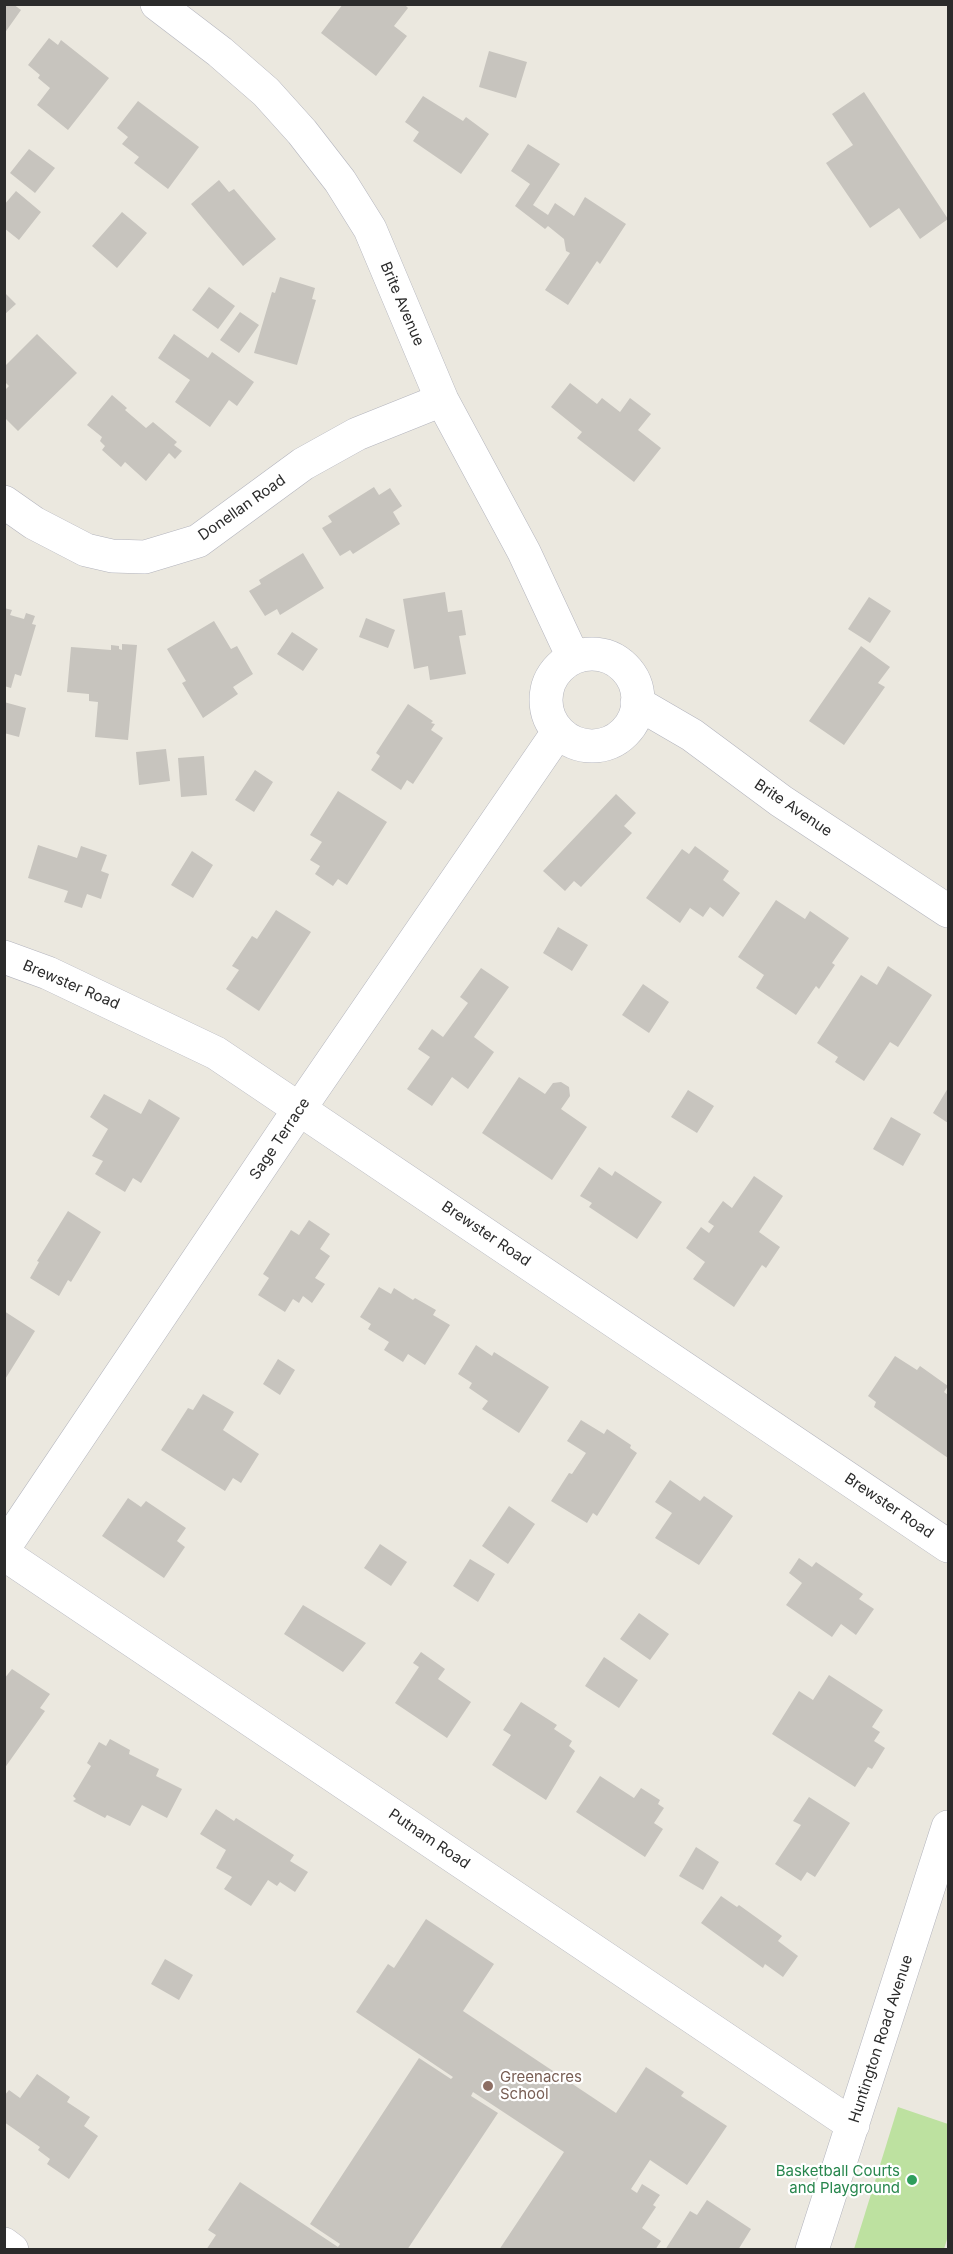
<!DOCTYPE html>
<style>
body{margin:0}
#map{position:relative;width:953px;height:2254px;overflow:hidden;background:#ebe8df;font-family:Inter,sans-serif}
canvas{display:block}
.frame{position:absolute;inset:0;border:6px solid #2b2b2b;pointer-events:none}
</style>
<div id="map">
<canvas width="953" height="2254"></canvas>
<div class="frame"></div>
</div>
<script>
const g = document.querySelector('canvas').getContext('2d');
g.lineJoin = 'round';
function paint(path, color) {
  g.fillStyle = color;
  g.fill(path, 'evenodd');
}
function strokePath(path, color, width, dash) {
  g.strokeStyle = color;
  g.lineWidth = width;
  g.lineCap = dash ? 'butt' : 'round';
  g.setLineDash(dash || []);
  g.stroke(path);
}
function label(font, color, halo, rows, align = 'center') {
  g.font = font + ' Inter,sans-serif';
  g.lineWidth = 4.5;
  g.setLineDash([]);
  g.textBaseline = 'middle';
  g.strokeStyle = halo;
  g.fillStyle = color;
  for (const [text, x, y, turn = 0] of rows) {
    g.save();
    g.translate(x, y);
    g.rotate((+turn || 0) * Math.PI / 180);
    g.textAlign = isNaN(turn) ? turn : align;
    if (halo) g.strokeText(text, 0, 0);
    g.fillText(text, 0, 0);
    g.restore();
  }
}
paint(new Path2D(`
 M 898,2107 L 948,2124 L 948,2236 L 944,2249 L 854,2249 Z`), '#bde1a0');
paint(new Path2D(`
 M 4,4 L 13,4 L 21,10 L 4,34 Z
 M 343,4 L 404,4 L 408,8 L 394,26 L 407,36 L 376,76 L 321,33 Z
 M 49,38 L 58,45 L 61,40 L 109,78 L 68,130 L 37,105 L 50,88 L 38,78 L 40,75 L 28,65 Z
 M 489,51 L 527,62 L 516,98 L 479,87 Z
 M 864,92 L 948,219 L 920,239 L 899,208 L 870,228 L 826,163 L 853,145 L 832,114 Z
 M 423,96 L 463,121 L 466,117 L 489,134 L 461,174 L 413,141 L 419,132 L 405,122 Z
 M 138,101 L 199,147 L 168,189 L 134,163 L 139,157 L 122,144 L 128,137 L 117,128 Z
 M 528,144 L 560,164 L 533,205 L 548,215 L 555,203 L 574,216 L 585,197 L 626,224 L 600,264 L 597,261 L 568,305 L 545,290 L 570,253 L 566,251 L 564,239 L 548,226 L 545,229 L 515,206 L 530,184 L 511,171 Z
 M 29,149 L 55,168 L 35,193 L 10,173 Z
 M 219,180 L 229,192 L 234,189 L 276,239 L 243,266 L 191,204 Z
 M 16,191 L 41,212 L 19,240 L 4,228 L 4,205 Z
 M 122,212 L 147,233 L 117,268 L 92,246 Z
 M 280,277 L 315,288 L 312,299 L 316,300 L 297,365 L 254,353 L 272,292 L 275,293 Z
 M 209,287 L 235,306 L 218,329 L 192,310 Z
 M 4,292 L 16,304 L 4,315 Z
 M 240,312 L 259,325 L 239,353 L 220,340 Z
 M 37,334 L 77,373 L 18,431 L 4,417 L 4,391 L 9,386 L 4,381 L 4,367 Z
 M 174,334 L 208,358 L 212,352 L 254,382 L 237,406 L 229,400 L 210,427 L 175,402 L 190,380 L 158,358 Z
 M 570,383 L 597,404 L 602,398 L 620,412 L 630,398 L 651,414 L 638,430 L 661,448 L 634,482 L 577,438 L 582,432 L 551,407 Z
 M 112,395 L 127,408 L 125,410 L 146,428 L 153,422 L 177,442 L 174,445 L 182,451 L 175,459 L 169,453 L 146,481 L 125,462 L 121,467 L 102,450 L 105,446 L 100,441 L 102,437 L 87,425 Z
 M 374,487 L 379,495 L 390,488 L 402,506 L 393,512 L 400,524 L 353,554 L 350,550 L 340,556 L 322,528 L 332,522 L 328,516 Z
 M 303,553 L 324,588 L 280,615 L 277,609 L 265,616 L 249,591 L 261,584 L 259,580 Z
 M 445,592 L 448,612 L 462,610 L 466,635 L 459,636 L 466,674 L 430,680 L 428,666 L 414,669 L 403,599 Z
 M 869,597 L 891,611 L 870,643 L 848,629 Z
 M 4,608 L 12,610 L 10,615 L 24,619 L 26,613 L 35,616 L 32,624 L 36,625 L 21,676 L 15,674 L 11,688 L 4,686 Z
 M 366,618 L 395,630 L 388,648 L 359,637 Z
 M 214,621 L 231,649 L 237,646 L 253,674 L 233,687 L 238,694 L 203,718 L 182,683 L 186,681 L 167,649 Z
 M 292,632 L 318,649 L 303,671 L 277,654 Z
 M 122,644 L 137,645 L 128,740 L 95,737 L 98,702 L 89,701 L 89,694 L 67,692 L 71,647 L 111,650 L 111,645 L 119,646 L 119,649 L 122,650 Z
 M 861,646 L 890,667 L 878,683 L 885,687 L 844,745 L 809,721 Z
 M 4,702 L 26,708 L 19,737 L 4,733 Z
 M 408,704 L 433,721 L 431,723 L 435,724 L 431,730 L 443,738 L 413,784 L 407,780 L 401,790 L 371,770 L 380,756 L 376,753 Z
 M 166,749 L 170,781 L 139,785 L 136,752 Z
 M 204,756 L 207,795 L 181,797 L 178,758 Z
 M 255,770 L 273,782 L 254,812 L 235,800 Z
 M 338,791 L 387,822 L 347,885 L 338,879 L 333,886 L 315,874 L 320,866 L 310,860 L 322,842 L 310,835 Z
 M 616,794 L 636,813 L 624,826 L 632,833 L 581,887 L 574,881 L 565,891 L 543,871 Z
 M 38,845 L 77,858 L 81,846 L 107,855 L 101,871 L 109,874 L 101,899 L 87,894 L 82,908 L 64,902 L 68,891 L 28,878 Z
 M 695,846 L 729,871 L 723,880 L 740,893 L 723,917 L 710,907 L 703,917 L 690,908 L 680,923 L 646,898 L 682,849 L 689,854 Z
 M 192,851 L 213,865 L 193,898 L 171,885 Z
 M 776,900 L 805,919 L 810,911 L 849,938 L 832,963 L 835,965 L 819,989 L 816,986 L 796,1015 L 756,988 L 764,975 L 738,957 Z
 M 276,910 L 311,932 L 259,1011 L 226,989 L 239,970 L 232,966 L 252,936 L 257,939 Z
 M 558,927 L 588,945 L 572,971 L 543,953 Z
 M 888,966 L 932,995 L 898,1047 L 890,1042 L 864,1081 L 835,1062 L 838,1057 L 817,1043 L 861,975 L 877,985 Z
 M 481,968 L 509,987 L 474,1037 L 494,1052 L 468,1089 L 452,1077 L 432,1106 L 407,1089 L 430,1057 L 418,1049 L 432,1029 L 443,1037 L 468,1003 L 460,997 Z
 M 643,984 L 669,1002 L 649,1033 L 622,1015 Z
 M 519,1077 L 545,1094 L 553,1083 L 561,1082 L 569,1087 L 570,1096 L 561,1109 L 587,1127 L 552,1180 L 482,1133 Z
 M 948,1088 L 948,1123 L 933,1113 Z
 M 688,1090 L 714,1106 L 697,1133 L 671,1117 Z
 M 104,1094 L 141,1114 L 149,1099 L 180,1118 L 141,1183 L 133,1178 L 125,1192 L 95,1174 L 103,1161 L 92,1156 L 108,1129 L 90,1117 Z
 M 891,1117 L 921,1134 L 903,1166 L 873,1149 Z
 M 599,1167 L 612,1176 L 615,1171 L 662,1202 L 637,1239 L 589,1207 L 592,1203 L 580,1196 Z
 M 754,1176 L 783,1196 L 759,1232 L 780,1247 L 766,1268 L 762,1265 L 734,1307 L 693,1279 L 705,1262 L 686,1248 L 701,1227 L 709,1233 L 714,1226 L 708,1222 L 723,1201 L 732,1208 Z
 M 68,1211 L 101,1232 L 71,1282 L 68,1280 L 59,1296 L 30,1278 L 39,1262 L 37,1261 Z
 M 309,1220 L 330,1234 L 320,1249 L 330,1256 L 315,1278 L 325,1284 L 312,1303 L 303,1296 L 299,1303 L 293,1299 L 285,1312 L 258,1295 L 269,1278 L 263,1274 L 291,1230 L 299,1235 Z
 M 379,1287 L 391,1294 L 394,1288 L 413,1300 L 415,1298 L 436,1310 L 433,1315 L 450,1325 L 425,1365 L 408,1354 L 403,1362 L 384,1350 L 389,1342 L 368,1329 L 371,1324 L 360,1317 Z
 M 4,1311 L 35,1331 L 4,1381 Z
 M 476,1345 L 492,1356 L 494,1352 L 549,1387 L 519,1433 L 482,1409 L 488,1401 L 469,1388 L 472,1383 L 458,1374 Z
 M 895,1356 L 917,1370 L 920,1366 L 948,1386 L 944,1392 L 948,1395 L 948,1458 L 874,1407 L 876,1402 L 868,1396 Z
 M 278,1359 L 295,1370 L 280,1395 L 263,1384 Z
 M 203,1394 L 234,1412 L 223,1430 L 259,1454 L 241,1483 L 233,1478 L 225,1491 L 161,1450 L 188,1408 L 193,1410 Z
 M 581,1420 L 604,1434 L 607,1429 L 631,1445 L 630,1448 L 637,1453 L 597,1516 L 593,1513 L 587,1523 L 551,1501 L 569,1473 L 572,1474 L 586,1453 L 567,1441 Z
 M 670,1480 L 700,1501 L 704,1496 L 733,1516 L 699,1565 L 655,1538 L 672,1513 L 655,1502 Z
 M 128,1498 L 141,1507 L 146,1501 L 186,1528 L 177,1541 L 185,1547 L 164,1578 L 102,1536 Z
 M 509,1506 L 535,1524 L 508,1564 L 482,1546 Z
 M 380,1544 L 407,1562 L 391,1586 L 364,1568 Z
 M 799,1558 L 812,1567 L 816,1562 L 863,1594 L 859,1599 L 874,1609 L 856,1635 L 841,1624 L 832,1637 L 786,1605 L 802,1583 L 789,1573 Z
 M 470,1559 L 495,1574 L 478,1602 L 453,1586 Z
 M 303,1605 L 366,1643 L 343,1672 L 284,1634 Z
 M 639,1613 L 669,1634 L 650,1660 L 620,1639 Z
 M 421,1652 L 445,1669 L 438,1679 L 471,1702 L 447,1738 L 395,1703 L 419,1667 L 413,1663 Z
 M 604,1657 L 638,1680 L 619,1708 L 585,1686 Z
 M 12,1669 L 50,1694 L 40,1708 L 45,1711 L 4,1769 L 4,1679 Z
 M 829,1675 L 883,1710 L 872,1727 L 880,1732 L 874,1741 L 885,1748 L 872,1769 L 868,1767 L 855,1787 L 772,1734 L 799,1691 L 813,1700 Z
 M 521,1702 L 557,1725 L 554,1729 L 572,1741 L 569,1746 L 575,1751 L 546,1800 L 492,1765 L 511,1735 L 503,1730 Z
 M 110,1739 L 130,1750 L 129,1754 L 159,1769 L 156,1776 L 182,1789 L 167,1818 L 142,1805 L 130,1826 L 107,1815 L 105,1818 L 73,1801 L 76,1799 L 73,1796 L 91,1766 L 87,1763 L 99,1742 L 106,1746 Z
 M 600,1776 L 634,1798 L 641,1788 L 660,1800 L 658,1804 L 664,1808 L 654,1823 L 663,1829 L 645,1857 L 576,1812 Z
 M 809,1797 L 850,1823 L 815,1877 L 807,1872 L 801,1881 L 775,1864 L 801,1825 L 793,1821 Z
 M 216,1809 L 234,1821 L 236,1818 L 294,1855 L 290,1861 L 308,1872 L 295,1892 L 280,1882 L 277,1886 L 268,1880 L 251,1906 L 224,1889 L 232,1877 L 216,1868 L 226,1850 L 200,1834 Z
 M 696,1847 L 719,1862 L 703,1890 L 679,1876 Z
 M 721,1896 L 737,1907 L 739,1905 L 782,1936 L 778,1941 L 798,1956 L 783,1977 L 765,1964 L 763,1968 L 701,1923 Z
 M 426,1919 L 494,1964 L 463,2011 L 616,2113 L 646,2067 L 684,2092 L 681,2096 L 727,2126 L 687,2185 L 650,2160 L 631,2189 L 637,2193 L 642,2184 L 660,2195 L 653,2205 L 656,2207 L 642,2228 L 661,2241 L 655,2250 L 499,2250 L 564,2152 L 473,2092 L 471,2096 L 498,2113 L 407,2250 L 206,2250 L 216,2235 L 208,2230 L 240,2182 L 338,2247 L 340,2244 L 310,2224 L 419,2058 L 451,2079 L 453,2077 L 356,2012 L 388,1964 L 394,1968 Z
 M 165,1959 L 193,1975 L 179,2000 L 151,1984 Z
 M 37,2074 L 70,2097 L 67,2102 L 90,2117 L 84,2126 L 98,2136 L 69,2179 L 47,2164 L 50,2159 L 38,2150 L 40,2147 L 4,2122 L 4,2096 L 9,2090 L 20,2098 Z
 M 707,2200 L 751,2229 L 738,2250 L 665,2250 L 690,2211 L 697,2215 Z`), '#c7c4be');
const minor = new Path2D(`
 M 157,4 L 220,52 L 266,92 L 302,132 L 340,181 L 370,229 L 442,400 L 524,552 L 573,657
 M 4,502 L 34,523 L 86,550 L 112,556 L 145,557 L 198,541 L 303,464 L 357,434 L 442,400
 M546 700a46 46 0 1 1 92 0a46 46 0 1 1-92 0Z
 M 637,703 L 692,735 L 781,801 L 948,911
 M 4,957 L 48,973 L 216,1053 L 948,1546
 M 4,1548 L 300,1108 L 558,732
 M 4,1554 L 853,2125
 M 4,2244 L 12,2250
 M 812,2250 L 948,1827`);
strokePath(minor, '#b3b4bd', 34);
strokePath(minor, '#fff', 33);
for (const [x, y, r, color] of [
 [488,2086,6,"#8d6e63"],
 [912,2180,6,"#2e9e5b"]
]) {
  const dot = new Path2D();
  dot.arc(x, y, r, 0, 2 * Math.PI);
  g.fillStyle = color;
  g.fill(dot);
  strokePath(dot, '#fff', 2);
}
label('15px', '#2b2b2b', '#fff', [
 ["Brite Avenue",402,304,67],
 ["Donellan Road",242,508,-35],
 ["Brite Avenue",793,808,34],
 ["Brewster Road",71,985,23],
 ["Sage Terrace",280,1139,-56],
 ["Brewster Road",486,1234,34],
 ["Brewster Road",889,1506,34],
 ["Putnam Road",429,1839,34],
 ["Huntington Road Avenue",881,2039,-72]
]);
label('15px', '#785e54', '#fff', [
 ["Greenacres",500,2077],
 ["School",500,2094]
], 'left');
label('15px', '#27864d', '#fff', [
 ["Basketball Courts",900,2171],
 ["and Playground",900,2188]
], 'right');
</script>
